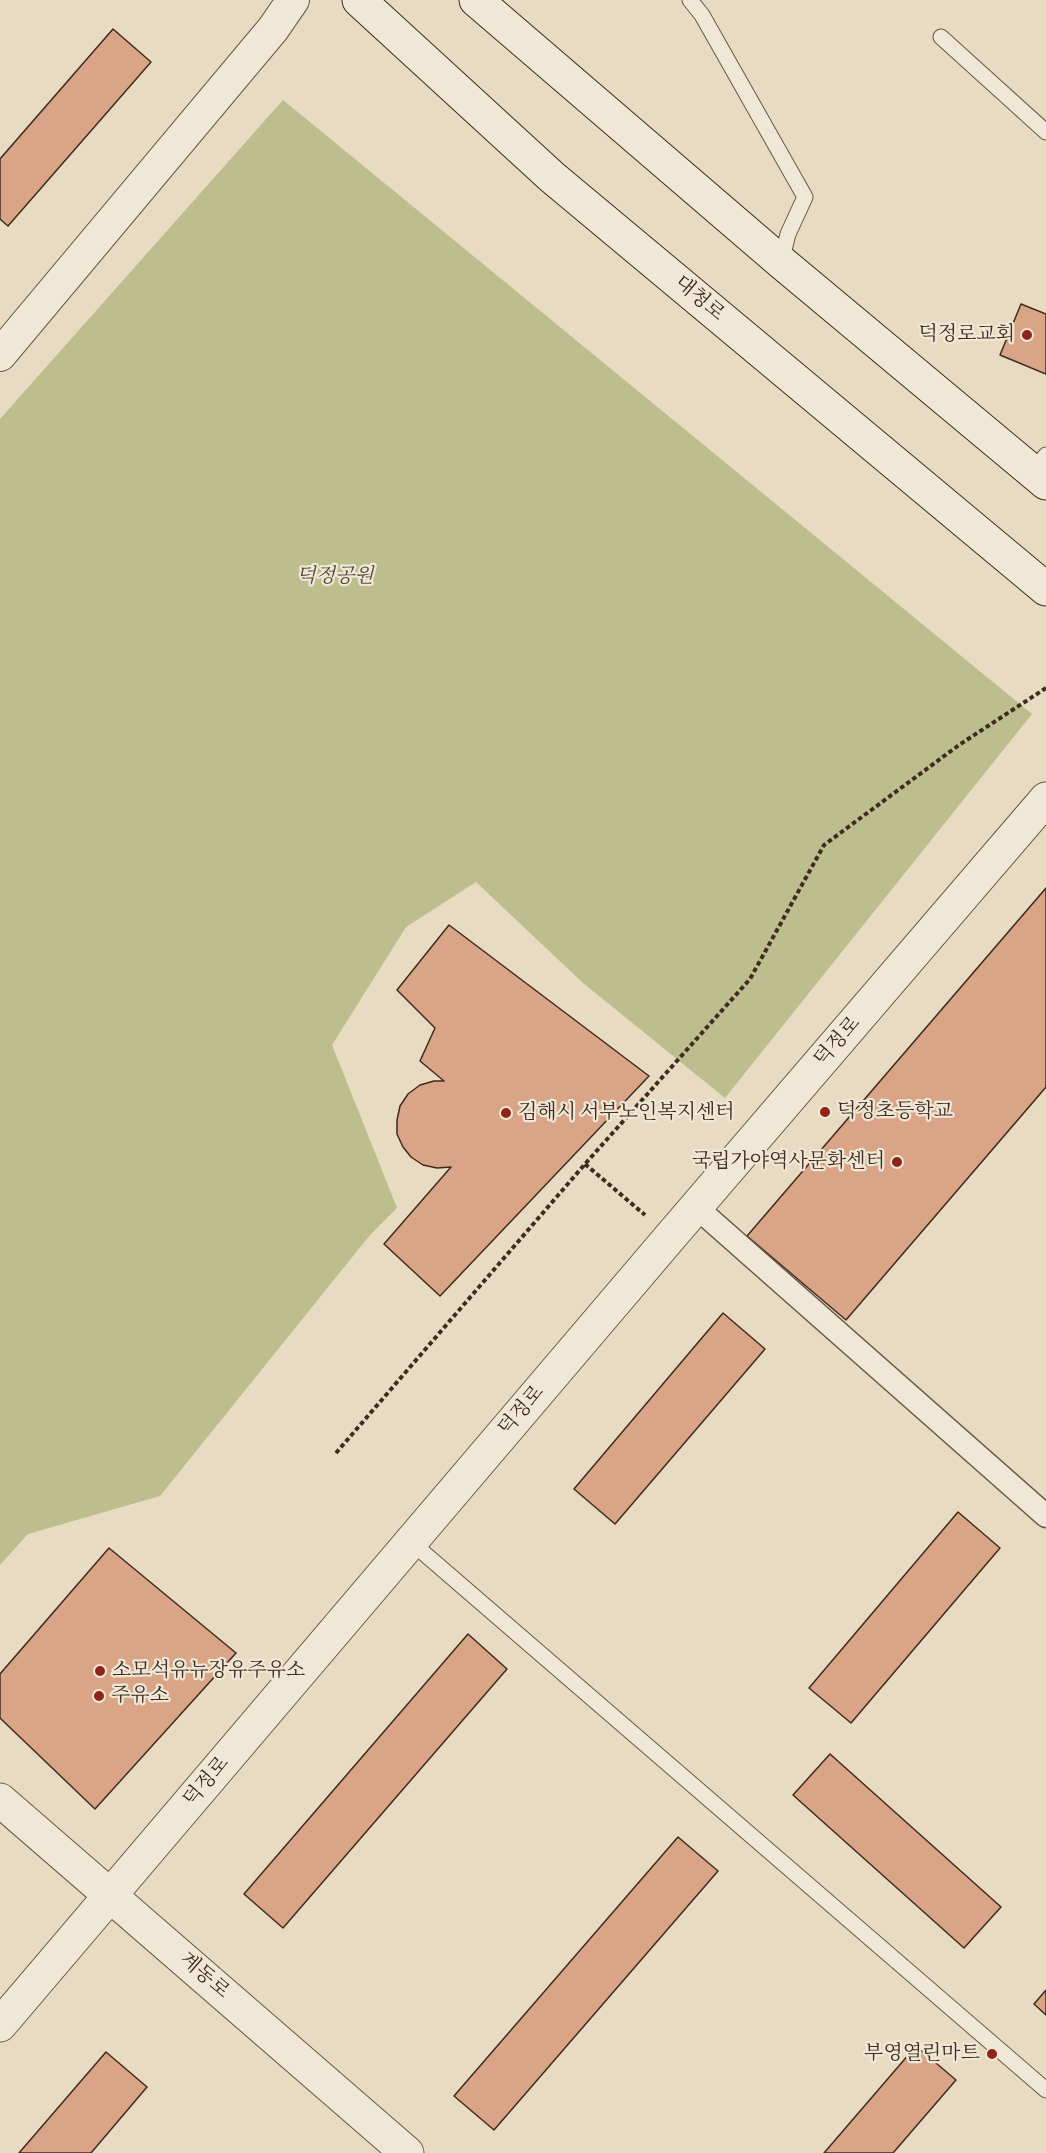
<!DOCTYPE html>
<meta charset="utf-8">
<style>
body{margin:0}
canvas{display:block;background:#e8dbc1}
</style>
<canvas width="1046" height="2153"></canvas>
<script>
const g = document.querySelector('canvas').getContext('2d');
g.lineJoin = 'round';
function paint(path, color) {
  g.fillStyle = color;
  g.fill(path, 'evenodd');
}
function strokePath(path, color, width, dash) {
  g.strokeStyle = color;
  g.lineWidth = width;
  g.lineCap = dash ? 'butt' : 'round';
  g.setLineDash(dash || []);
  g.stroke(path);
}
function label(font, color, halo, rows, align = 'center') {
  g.font = font + ' "Libre Bodoni","Noto Serif KR",serif';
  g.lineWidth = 4.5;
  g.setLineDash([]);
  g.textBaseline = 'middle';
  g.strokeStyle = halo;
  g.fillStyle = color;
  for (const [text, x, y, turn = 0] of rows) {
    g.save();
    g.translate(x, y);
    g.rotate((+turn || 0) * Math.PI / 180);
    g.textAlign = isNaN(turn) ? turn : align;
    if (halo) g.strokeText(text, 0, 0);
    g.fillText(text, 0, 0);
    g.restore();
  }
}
paint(new Path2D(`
 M 283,100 L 1032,714 L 725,1098 L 583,983 L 476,882 L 406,927 L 332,1045 L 397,1208 L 370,1235 L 160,1496 L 28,1534 L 0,1565 L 0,419 Z`), '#bcbe8e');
const building = new Path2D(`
 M 113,29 L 151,62 L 8,226 L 0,219 L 0,159 Z
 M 1021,304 L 1046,314 L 1046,374 L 1000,355 Z
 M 1046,888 L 1046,1087 L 846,1320 L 747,1236 Z
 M 449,925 L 649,1076 L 440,1296 L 384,1244 L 451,1167 L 437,1168 L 423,1165 L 411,1157 L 403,1147 L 397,1134 L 397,1120 L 400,1106 L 408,1094 L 420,1085 L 434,1081 L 444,1081 L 420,1061 L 435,1028 L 397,990 Z
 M 723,1313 L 765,1349 L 615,1524 L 574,1489 Z
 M 958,1512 L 1000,1548 L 851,1723 L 809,1688 Z
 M 109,1548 L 236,1653 L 95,1809 L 0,1718 L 0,1674 Z
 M 468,1634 L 507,1669 L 283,1928 L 244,1894 Z
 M 830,1754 L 1001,1907 L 964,1948 L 793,1795 Z
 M 678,1837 L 718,1871 L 494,2130 L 454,2096 Z
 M 1046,1990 L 1046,2015 L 1034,2004 Z
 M 916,2046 L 956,2080 L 893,2153 L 824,2153 Z
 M 106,2052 L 147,2087 L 91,2153 L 19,2153 Z`);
paint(building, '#daa587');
strokePath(building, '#3f2b1f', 1.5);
const service = new Path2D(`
 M 690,0 L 702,15 L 805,197 L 788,234 L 781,262
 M 941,37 L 1046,132
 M 1032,472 L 1046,455
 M 411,1542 L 1046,2090`);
const pedestrian = new Path2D(`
 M 696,1207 L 1046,1516`);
const minor = new Path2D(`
 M 0,355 L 273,29 L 293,0`);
const tertiary = new Path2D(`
 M 0,1800 L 407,2153
 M 0,2025 L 671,1236 L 1046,799`);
const secondary = new Path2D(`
 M 359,0 L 552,177 L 1046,589
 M 476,0 L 781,262 L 1046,483`);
strokePath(service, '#695748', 17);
strokePath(pedestrian, '#695748', 25);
strokePath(minor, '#695748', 34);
strokePath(tertiary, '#695748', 35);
strokePath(secondary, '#3f2b1f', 35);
strokePath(new Path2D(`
 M 585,1164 L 645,1215
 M 336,1453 L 585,1164 L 750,979 L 824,845 L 959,745 L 1046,688`), '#3f2b1f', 4, [4.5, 3]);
strokePath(service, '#f0e8d7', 15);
strokePath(pedestrian, '#f0e8d7', 22);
strokePath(minor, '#f0e8d7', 32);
strokePath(tertiary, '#f0e8d7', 33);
strokePath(secondary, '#f0e8d7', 33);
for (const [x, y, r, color] of [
 [1027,335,6,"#8f2418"],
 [825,1112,6,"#8f2418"],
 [506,1113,6,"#8f2418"],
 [897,1162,6,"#8f2418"],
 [100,1671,6,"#8f2418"],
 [99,1696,6,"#8f2418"],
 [992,2054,6,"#8f2418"]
]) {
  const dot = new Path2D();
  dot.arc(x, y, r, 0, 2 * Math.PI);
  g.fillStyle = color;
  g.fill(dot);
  strokePath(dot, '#f0e8d7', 2);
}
label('20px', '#3f2b1f', '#f0e8d7', [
 ["대청로",699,299,40],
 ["덕정로",838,1042,-49],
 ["덕정로",522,1411,-50],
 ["덕정로",207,1782,-50],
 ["계동로",204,1976,41]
]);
label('20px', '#3f2b1f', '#f0e8d7', [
 ["덕정로교회",1015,335,"right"],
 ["덕정초등학교",837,1112],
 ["김해시 서부노인복지센터",518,1113],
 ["국립가야역사문화센터",885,1162,"right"],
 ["소모석유뉴장유주유소",112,1671],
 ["주유소",111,1696],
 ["부영열린마트",980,2054,"right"]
], 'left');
label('italic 20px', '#584835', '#f0e8d7', [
 ["덕정공원",335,577]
]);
</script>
